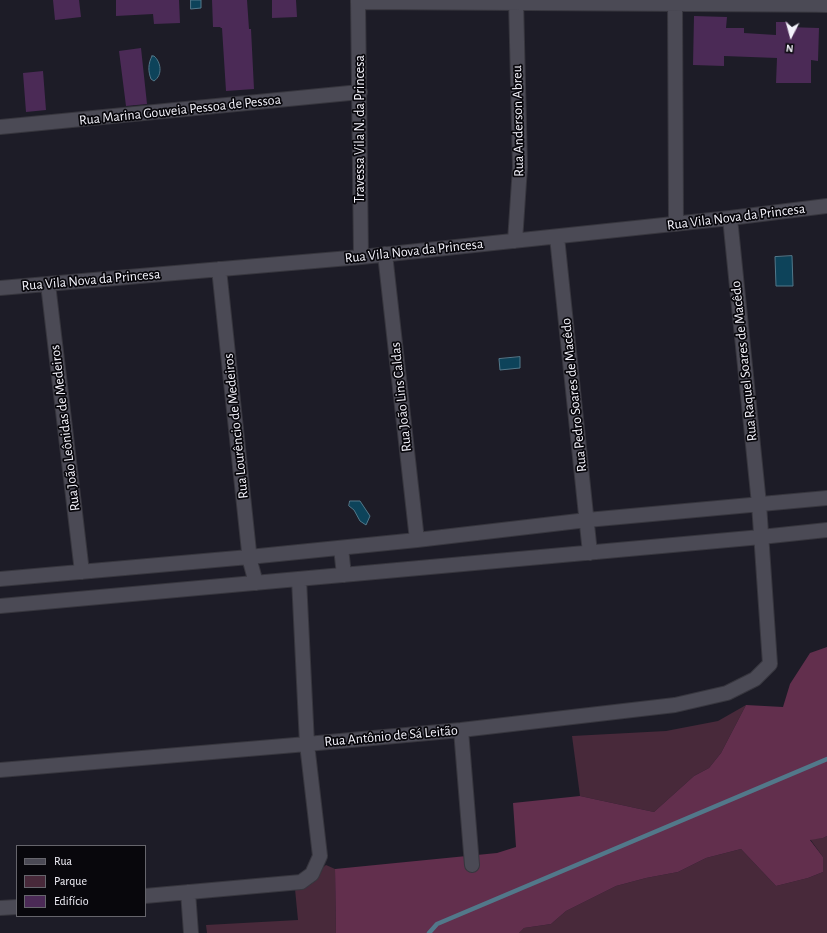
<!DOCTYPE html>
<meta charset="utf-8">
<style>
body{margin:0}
#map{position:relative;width:827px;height:933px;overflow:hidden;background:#1d1c27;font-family:"Alegreya Sans",sans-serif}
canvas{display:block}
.legend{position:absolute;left:16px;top:845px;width:130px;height:72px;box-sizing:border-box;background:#08070c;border:1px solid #66656c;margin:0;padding:5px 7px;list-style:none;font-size:12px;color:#f4f3fb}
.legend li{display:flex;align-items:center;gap:8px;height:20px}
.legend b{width:20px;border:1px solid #66656c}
.north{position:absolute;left:771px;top:16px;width:40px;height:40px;-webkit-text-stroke:3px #08070c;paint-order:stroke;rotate:186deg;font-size:11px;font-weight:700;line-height:16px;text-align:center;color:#f4f3fb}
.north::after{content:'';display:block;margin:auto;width:14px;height:18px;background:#f4f3fb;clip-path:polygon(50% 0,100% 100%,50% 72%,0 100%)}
</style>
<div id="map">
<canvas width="827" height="933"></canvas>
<ul class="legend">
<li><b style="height:5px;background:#4b4a55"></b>Rua</li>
<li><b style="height:11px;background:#48293a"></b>Parque</li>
<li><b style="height:11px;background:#4b2a56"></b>Edifício</li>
</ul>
<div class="north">N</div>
</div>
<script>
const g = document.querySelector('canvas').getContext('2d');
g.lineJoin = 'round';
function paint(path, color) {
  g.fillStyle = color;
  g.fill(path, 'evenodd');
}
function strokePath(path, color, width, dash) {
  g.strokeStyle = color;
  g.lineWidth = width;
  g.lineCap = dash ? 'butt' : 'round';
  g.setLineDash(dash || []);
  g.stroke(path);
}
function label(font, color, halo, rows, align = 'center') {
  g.font = font + ' "Alegreya Sans",sans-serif';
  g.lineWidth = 3.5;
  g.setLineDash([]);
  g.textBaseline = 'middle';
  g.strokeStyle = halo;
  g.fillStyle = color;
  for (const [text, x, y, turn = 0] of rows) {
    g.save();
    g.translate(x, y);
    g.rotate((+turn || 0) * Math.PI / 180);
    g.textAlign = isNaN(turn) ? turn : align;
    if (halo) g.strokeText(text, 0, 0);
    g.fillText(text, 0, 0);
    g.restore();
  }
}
paint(new Path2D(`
 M 746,705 L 721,753 L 709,768 L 694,776 L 654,812 L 580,796 L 572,736 L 666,731 L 718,721 Z
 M 827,836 L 827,933 L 519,933 L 524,928 L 551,924 L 566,911 L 616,886 L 646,878 L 678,872 L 706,858 L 741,849 L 776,886 L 808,878 L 823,872 L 823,857 L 810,839 L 823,838 Z
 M 326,865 L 335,869 L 336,933 L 207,933 L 206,925 L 298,920 L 295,889 Z`), '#48293a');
paint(new Path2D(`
 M 827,647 L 827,836 L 823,838 L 810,840 L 823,857 L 823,872 L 808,878 L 776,886 L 741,849 L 706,858 L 678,872 L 646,878 L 616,886 L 566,911 L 551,924 L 524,928 L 519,933 L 336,933 L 335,869 L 497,853 L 516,847 L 513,803 L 580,796 L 654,812 L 694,776 L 709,768 L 721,753 L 746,705 L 783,707 L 790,684 L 810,653 Z`), '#622f4d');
const water = new Path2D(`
 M 191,0 L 201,0 L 201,8 L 191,9 Z
 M 152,56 L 154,56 C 161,62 163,75 154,81 L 151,79 C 148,71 148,64 152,56 Z
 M 792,256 L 793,286 L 776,286 L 775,257 Z
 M 520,357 L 520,368 L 500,370 L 499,359 Z
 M 350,501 L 360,501 L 370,516 L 366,525 L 360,521 L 354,510 L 349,506 Z`);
paint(water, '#0d435a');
strokePath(water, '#52788a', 1);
strokePath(new Path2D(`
 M 429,933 L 437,924 L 827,759`), '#52788a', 4.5);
paint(new Path2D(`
 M 53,0 L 79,0 L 81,17 L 55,20 Z
 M 116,0 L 179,0 L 180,23 L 154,24 L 153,14 L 116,16 Z
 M 212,0 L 247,0 L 249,29 L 251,29 L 254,89 L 226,91 L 222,28 L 221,28 L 220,27 L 213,27 Z
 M 272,0 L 296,0 L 297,17 L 272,18 Z
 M 694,16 L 727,17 L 726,28 L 744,28 L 744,33 L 776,35 L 776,22 L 788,22 L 787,27 L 819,28 L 818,61 L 811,60 L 811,83 L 776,83 L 777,58 L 724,56 L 724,66 L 693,65 Z
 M 141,48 L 147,104 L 126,106 L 119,51 Z
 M 43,71 L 46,110 L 26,112 L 23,73 Z`), '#4b2a56');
const minor = new Path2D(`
 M 358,0 L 361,257
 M 675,0 L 676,224
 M 358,2 C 515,3 671,3 827,5
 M 0,127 L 360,92
 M 557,237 L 590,553
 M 515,241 L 520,167 L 516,0
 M 385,254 L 417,540
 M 219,269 L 250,561 L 256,583
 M 48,284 L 82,572
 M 0,288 L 361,257 L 730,218 L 827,206
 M 341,548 L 344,575
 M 0,579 L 249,557 L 417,540 L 587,520 L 827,498
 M 0,606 L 761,537 L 827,530
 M 461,730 L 472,865
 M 0,770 L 307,744 L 461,730 L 675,705 L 727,693 L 755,679 L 770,664 L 759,504 L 730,218
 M 188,892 L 191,933
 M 145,896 L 301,882 L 312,874 L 320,856 L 307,744 L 299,579
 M 0,908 L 17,907`);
strokePath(minor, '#37363e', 16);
strokePath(minor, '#4b4a55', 14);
label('14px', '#f4f3fb', '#08070c', [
 ["Rua Marina Gouveia Pessoa de Pessoa",180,110,-6],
 ["Rua Anderson Abreu",518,121,-91],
 ["Travessa Vila N. da Princesa",360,129,-90],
 ["Rua Vila Nova da Princesa",736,217,-7],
 ["Rua Vila Nova da Princesa",414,251,-6],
 ["Rua Vila Nova da Princesa",91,280,-5],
 ["Rua Raquel Soares de Macêdo",744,361,-96],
 ["Rua Pedro Soares de Macêdo",574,395,-96],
 ["Rua João Lins Caldas",401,397,-96],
 ["Rua Lourêncio de Medeiros",236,426,-96],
 ["Rua João Leônidas de Medeiros",65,428,-97],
 ["Rua Antônio de Sá Leitão",391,736,-5]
]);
</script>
